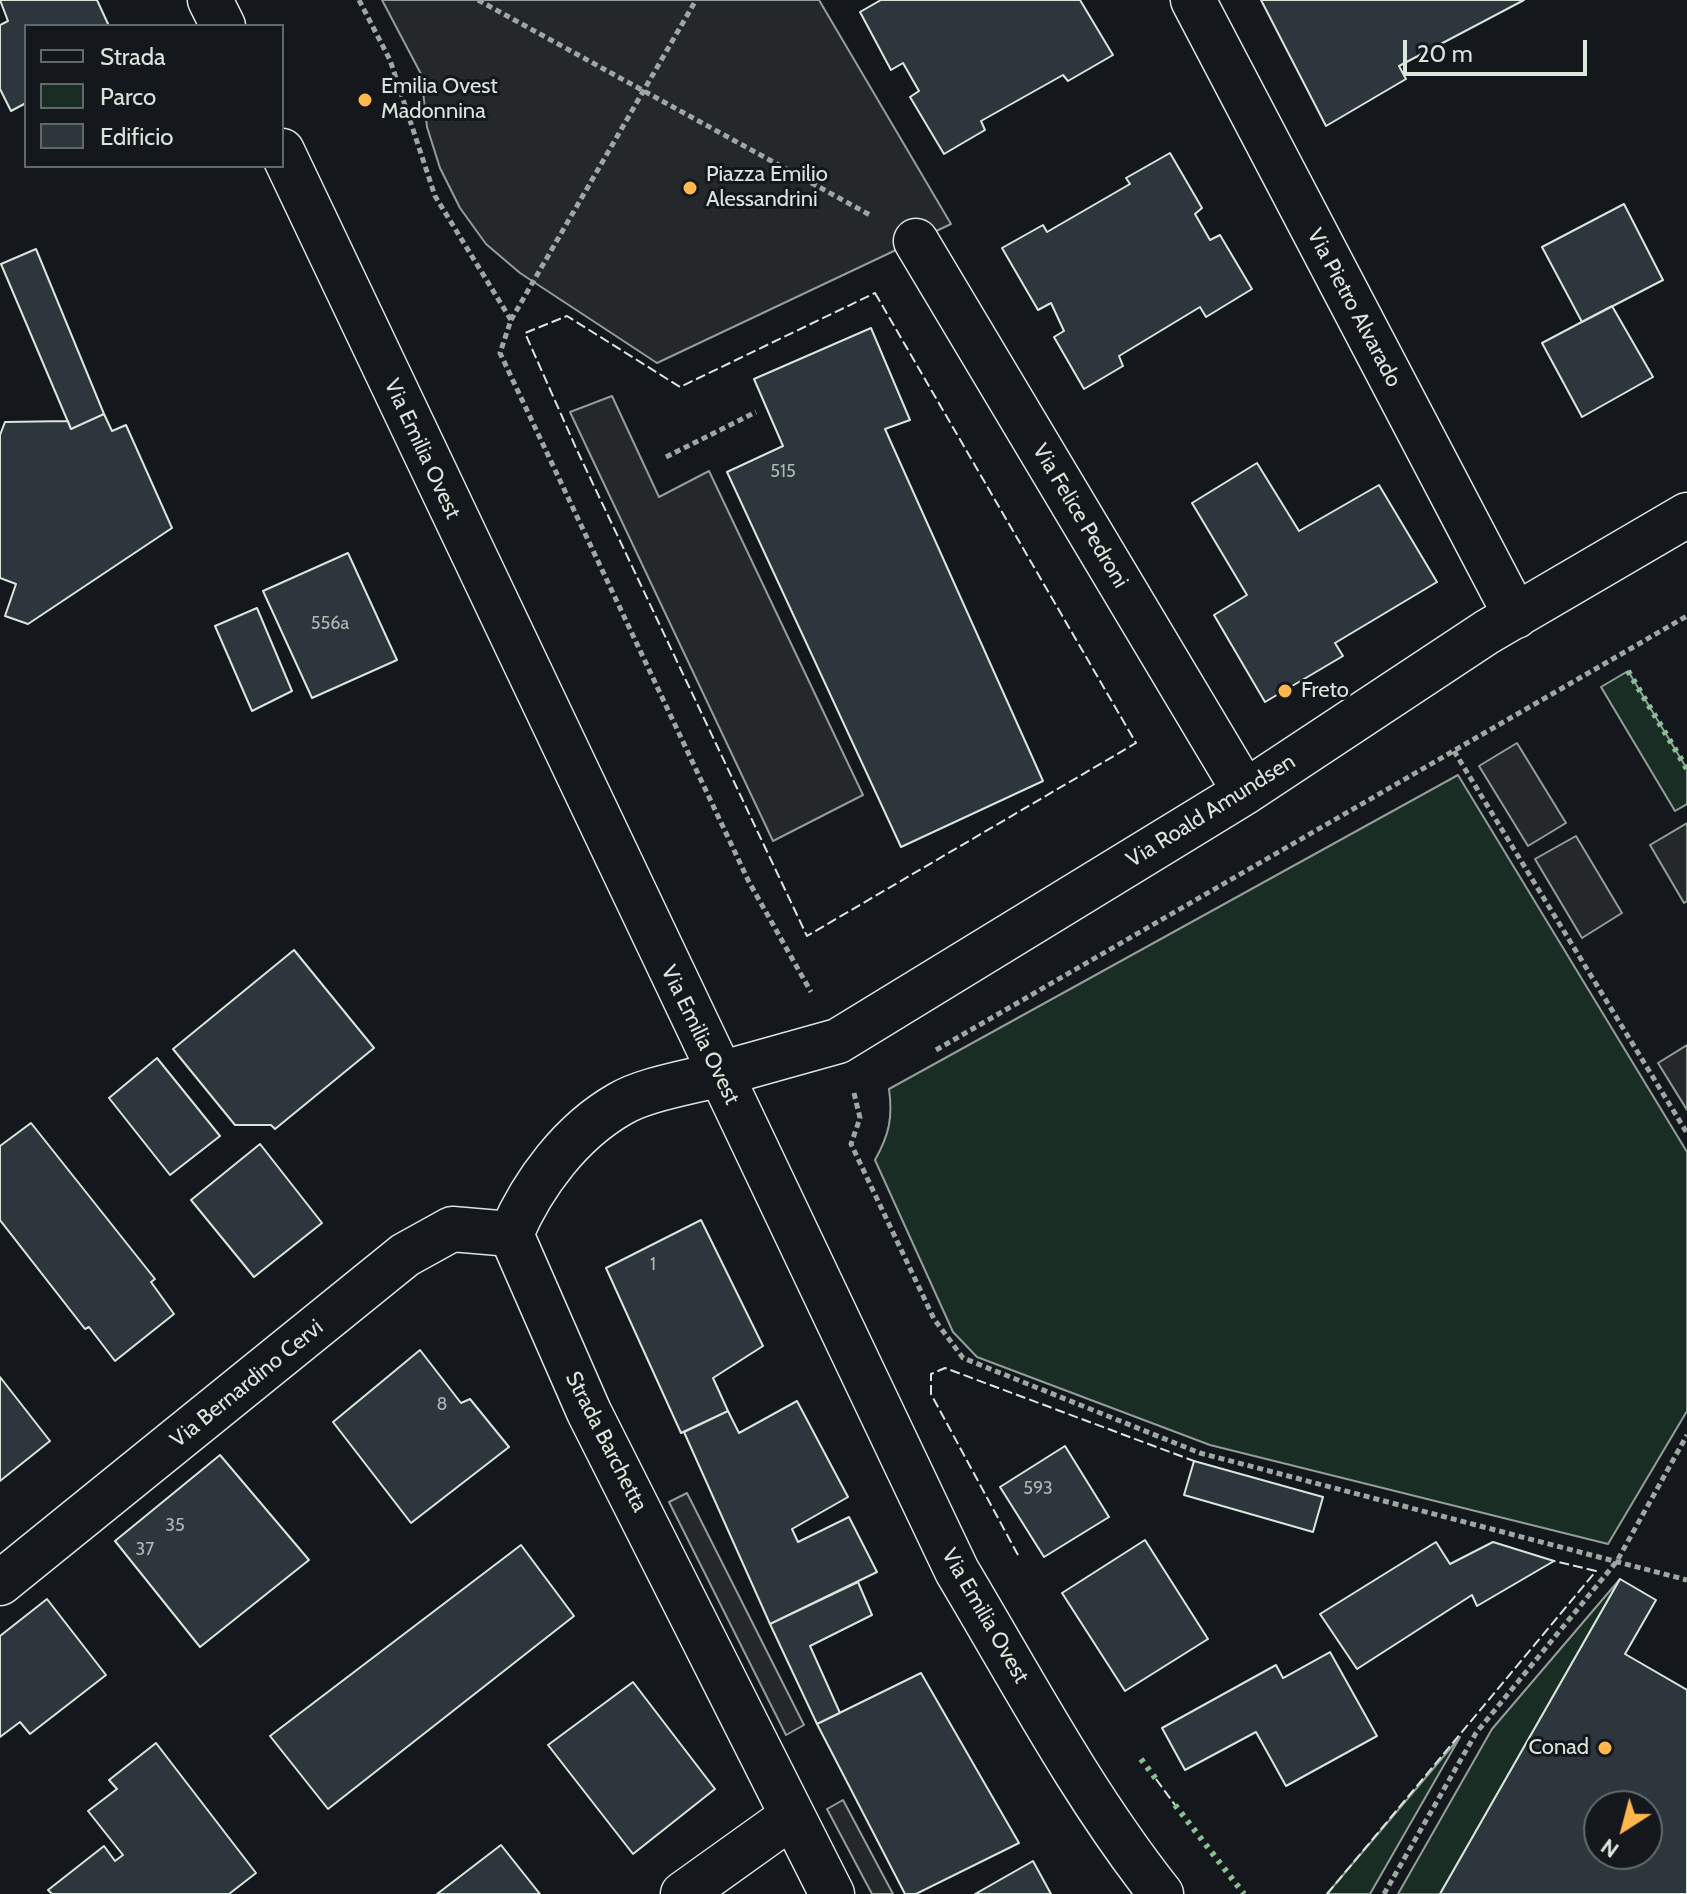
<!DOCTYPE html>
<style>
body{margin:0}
#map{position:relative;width:1687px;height:1894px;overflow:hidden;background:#14181c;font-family:Cabin,sans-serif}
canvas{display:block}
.legend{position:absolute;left:24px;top:24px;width:260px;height:144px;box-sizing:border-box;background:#14181c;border:2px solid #626a69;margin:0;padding:10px 14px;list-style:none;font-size:24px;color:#d8e6dc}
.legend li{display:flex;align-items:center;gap:16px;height:40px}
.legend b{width:40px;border:2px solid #626a69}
.north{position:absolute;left:1583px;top:1790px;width:80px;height:80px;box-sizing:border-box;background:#14181c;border:2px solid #626a69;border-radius:50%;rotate:216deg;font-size:22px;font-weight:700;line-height:32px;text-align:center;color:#d8e6dc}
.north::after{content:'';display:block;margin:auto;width:28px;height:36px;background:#ffb74d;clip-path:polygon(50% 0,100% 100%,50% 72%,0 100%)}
.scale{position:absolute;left:1403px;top:40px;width:184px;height:36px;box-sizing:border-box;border:4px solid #d8e6dc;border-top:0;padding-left:10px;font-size:24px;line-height:28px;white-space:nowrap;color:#d8e6dc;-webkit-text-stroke:6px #14181c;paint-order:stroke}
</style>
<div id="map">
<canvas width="1687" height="1894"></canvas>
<ul class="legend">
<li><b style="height:10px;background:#14181c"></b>Strada</li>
<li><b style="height:22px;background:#1a2d24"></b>Parco</li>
<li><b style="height:22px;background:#2c363c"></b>Edificio</li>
</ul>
<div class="north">N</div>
<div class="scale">20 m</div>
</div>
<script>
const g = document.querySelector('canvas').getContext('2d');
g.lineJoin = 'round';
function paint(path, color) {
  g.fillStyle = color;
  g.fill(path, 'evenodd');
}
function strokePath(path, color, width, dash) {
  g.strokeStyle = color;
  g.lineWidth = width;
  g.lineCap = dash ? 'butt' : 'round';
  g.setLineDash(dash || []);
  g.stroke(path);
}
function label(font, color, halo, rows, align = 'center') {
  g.font = font + ' Cabin,sans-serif';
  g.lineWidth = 6;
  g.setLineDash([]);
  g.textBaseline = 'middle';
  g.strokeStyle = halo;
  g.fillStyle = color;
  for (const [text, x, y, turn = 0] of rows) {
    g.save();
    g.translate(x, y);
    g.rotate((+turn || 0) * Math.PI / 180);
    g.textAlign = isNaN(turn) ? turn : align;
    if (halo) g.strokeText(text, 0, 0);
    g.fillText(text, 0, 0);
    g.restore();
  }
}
const green = new Path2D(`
 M 1628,671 L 1687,769 L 1687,804 L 1675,811 L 1601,687 Z
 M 1458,775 L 1687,1152 L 1687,1411 L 1608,1544 L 1210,1445 L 977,1357 L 953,1332 L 875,1160 C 889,1135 893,1118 889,1089 Z
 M 1620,1579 L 1440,1894 L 1398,1894 L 1492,1729 Z
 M 1460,1737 L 1370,1894 L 1327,1894 Z`);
paint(green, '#1a2d24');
strokePath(green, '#939e99', 2);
const parking = new Path2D(`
 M 382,0 L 819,0 L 951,224 L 657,363 L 520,273 L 486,244 L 460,208 L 440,168 L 427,127 L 421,74 Z
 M 612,396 L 659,497 L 709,471 L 863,795 L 773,841 L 570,412 Z
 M 1517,743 L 1566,823 L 1528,846 L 1479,766 Z
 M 1687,823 L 1687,901 L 1684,903 L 1650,845 Z
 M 1576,836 L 1622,913 L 1582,938 L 1535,859 Z
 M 1687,1045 L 1687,1110 L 1658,1063 Z
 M 687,1493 L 804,1725 L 786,1735 L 669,1502 Z
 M 843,1800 L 893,1894 L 872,1894 L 827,1809 Z`);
paint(parking, '#24282b');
strokePath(parking, '#939e99', 2);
const building = new Path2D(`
 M 0,0 L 97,0 L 109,26 L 26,26 L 26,103 L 11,111 L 0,89 L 0,25 L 8,21 Z
 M 881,0 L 1080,0 L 1113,55 L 1068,81 L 1063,75 L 981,121 L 985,130 L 944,154 L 910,97 L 919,91 L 903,63 L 891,70 L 860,12 Z
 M 1261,0 L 1524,0 L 1399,66 L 1406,79 L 1326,126 Z
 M 1170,153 L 1202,208 L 1195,214 L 1210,240 L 1220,235 L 1252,289 L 1206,317 L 1200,307 L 1119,356 L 1123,366 L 1084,389 L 1054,337 L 1064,331 L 1051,303 L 1038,310 L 1002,248 L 1043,225 L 1047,232 L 1130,184 L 1126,178 Z
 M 1624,204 L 1663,280 L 1582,322 L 1542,247 Z
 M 36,249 L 104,414 L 71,429 L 1,264 Z
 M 1612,306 L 1653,377 L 1582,417 L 1542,343 Z
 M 871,328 L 910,420 L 885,429 L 1043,781 L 901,847 L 727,472 L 783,446 L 754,379 Z
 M 104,414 L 112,431 L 126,425 L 172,528 L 28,624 L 5,616 L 16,584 L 0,578 L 0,435 L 5,422 L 68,421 L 71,429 Z
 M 1257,463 L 1299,531 L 1379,485 L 1437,582 L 1335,643 L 1343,656 L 1265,702 L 1214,615 L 1247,595 L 1192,503 Z
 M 348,553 L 397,660 L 312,698 L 263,591 Z
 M 257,608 L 292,691 L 252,711 L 215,626 Z
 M 294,950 L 374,1048 L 275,1129 L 271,1125 L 235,1125 L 173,1049 Z
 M 157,1058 L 220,1136 L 170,1175 L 109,1098 Z
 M 31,1123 L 155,1279 L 151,1282 L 174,1314 L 115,1361 L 89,1327 L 85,1329 L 0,1220 L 0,1146 Z
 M 260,1144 L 322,1223 L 254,1277 L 191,1200 Z
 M 701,1220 L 763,1346 L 713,1378 L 728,1411 L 681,1433 L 606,1268 Z
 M 420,1350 L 461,1403 L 470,1399 L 509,1447 L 411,1523 L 333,1422 Z
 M 0,1377 L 50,1441 L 0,1481 Z
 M 797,1401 L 848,1497 L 792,1529 L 798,1542 L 849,1517 L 877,1572 L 770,1624 L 684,1432 L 728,1411 L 739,1433 Z
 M 1065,1446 L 1109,1517 L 1044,1557 L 1000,1487 Z
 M 220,1455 L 309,1560 L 200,1647 L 115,1541 Z
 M 1194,1461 L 1323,1497 L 1313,1532 L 1184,1495 Z
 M 1145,1540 L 1208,1639 L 1125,1691 L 1062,1593 Z
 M 1436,1542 L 1450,1564 L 1493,1542 L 1554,1561 L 1477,1606 L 1472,1595 L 1357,1669 L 1320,1614 Z
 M 521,1545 L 574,1616 L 328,1809 L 270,1736 Z
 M 1620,1579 L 1656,1600 L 1625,1654 L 1687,1690 L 1687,1894 L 1440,1894 ZM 1599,1806 L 1647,1806 L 1647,1854 L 1599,1854 Z
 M 858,1582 L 872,1615 L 810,1646 L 840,1713 L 817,1724 L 770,1624 Z
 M 47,1599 L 106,1675 L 30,1734 L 20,1722 L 0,1737 L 0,1636 Z
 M 1330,1652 L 1377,1736 L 1286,1786 L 1256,1732 L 1185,1770 L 1162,1728 L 1276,1665 L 1283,1678 Z
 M 921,1673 L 1019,1843 L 916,1894 L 905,1894 L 817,1724 Z
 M 633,1682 L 715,1789 L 633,1854 L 548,1745 Z
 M 156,1743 L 256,1873 L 229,1894 L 52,1894 L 48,1890 L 104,1846 L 115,1861 L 123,1855 L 88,1811 L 117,1789 L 109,1780 Z
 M 501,1845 L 540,1894 L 437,1894 Z
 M 1033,1861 L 1051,1894 L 975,1894 Z`);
paint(building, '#2c363c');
strokePath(building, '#d8e6dc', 2);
const minor = new Path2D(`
 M 1193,0 L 1516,616
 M 916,241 L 1245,792
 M 720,1074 L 838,1041 L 1245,792 L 1487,632 L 1687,515
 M 0,1583 L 405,1255 L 452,1229 L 511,1234
 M 683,1894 L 792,1816`);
const tertiary = new Path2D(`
 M 720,1074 C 691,1082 645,1089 620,1104 C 571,1132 533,1183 511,1234 L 589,1412 L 832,1894`);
const secondary = new Path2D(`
 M 210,0 L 223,26
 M 282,151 L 957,1571 C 1022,1680 1082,1794 1161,1894`);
strokePath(minor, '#d8e6dc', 47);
strokePath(tertiary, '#d8e6dc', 47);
strokePath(secondary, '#d8e6dc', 47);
strokePath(new Path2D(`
 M 359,0 L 390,60 L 435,196 L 511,320 L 500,353 L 749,882 L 811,992
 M 478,0 L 870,215
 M 511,320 L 696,0
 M 666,457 L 756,412
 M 1454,751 L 1687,1133
 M 936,1050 L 1687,616
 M 854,1093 L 860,1118 L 851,1144 L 934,1319 L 963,1358 L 1200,1453 L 1687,1580
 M 1384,1894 L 1476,1733 L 1617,1561 L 1687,1435`), '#9da8a2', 5, [6, 4]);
strokePath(minor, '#14181c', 44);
strokePath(tertiary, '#14181c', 44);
strokePath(secondary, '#14181c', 44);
strokePath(new Path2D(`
 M 1628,671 L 1687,769
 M 1141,1759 L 1156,1779
 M 1175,1805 L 1244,1894`), '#8ac095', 6, [4, 6]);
strokePath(new Path2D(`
 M 875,293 L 1136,743 L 807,936 L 576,448 L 525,333 L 567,316 L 680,387 Z
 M 1018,1555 L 931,1394 L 931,1374 L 945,1368 L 1194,1461
 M 1156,1779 L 1175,1805
 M 1327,1894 L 1596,1571 L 1554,1561`), '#d8e6dc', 2, [10, 4]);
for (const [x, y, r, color] of [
 [365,100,8,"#ffb74d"],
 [690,188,8,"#ffb74d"],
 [1285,691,8,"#ffb74d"],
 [1605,1748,8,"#ffb74d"]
]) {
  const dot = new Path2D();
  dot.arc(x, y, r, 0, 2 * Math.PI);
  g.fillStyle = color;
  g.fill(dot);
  strokePath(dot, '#14181c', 3);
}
label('18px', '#adbab4', null, [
 ["515",783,472],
 ["556a",330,624],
 ["1",653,1265],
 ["8",442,1405],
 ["593",1038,1489],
 ["35",175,1526],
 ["37",145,1550]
]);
label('22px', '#d8e6dc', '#14181c', [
 ["Emilia Ovest",381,87],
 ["Madonnina",381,112],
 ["Piazza Emilio",706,175],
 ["Alessandrini",706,200],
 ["Freto",1301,691],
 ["Conad",1589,1748,"right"]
], 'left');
label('22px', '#d8e6dc', '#14181c', [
 ["Via Pietro Alvarado",1354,308,62],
 ["Via Emilia Ovest",422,449,65],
 ["Via Felice Pedroni",1080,516,59],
 ["Via Roald Amundsen",1211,811,-32],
 ["Via Emilia Ovest",700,1035,64],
 ["Via Bernardino Cervi",247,1384,-39],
 ["Strada Barchetta",606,1442,63],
 ["Via Emilia Ovest",985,1616,60]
]);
</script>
